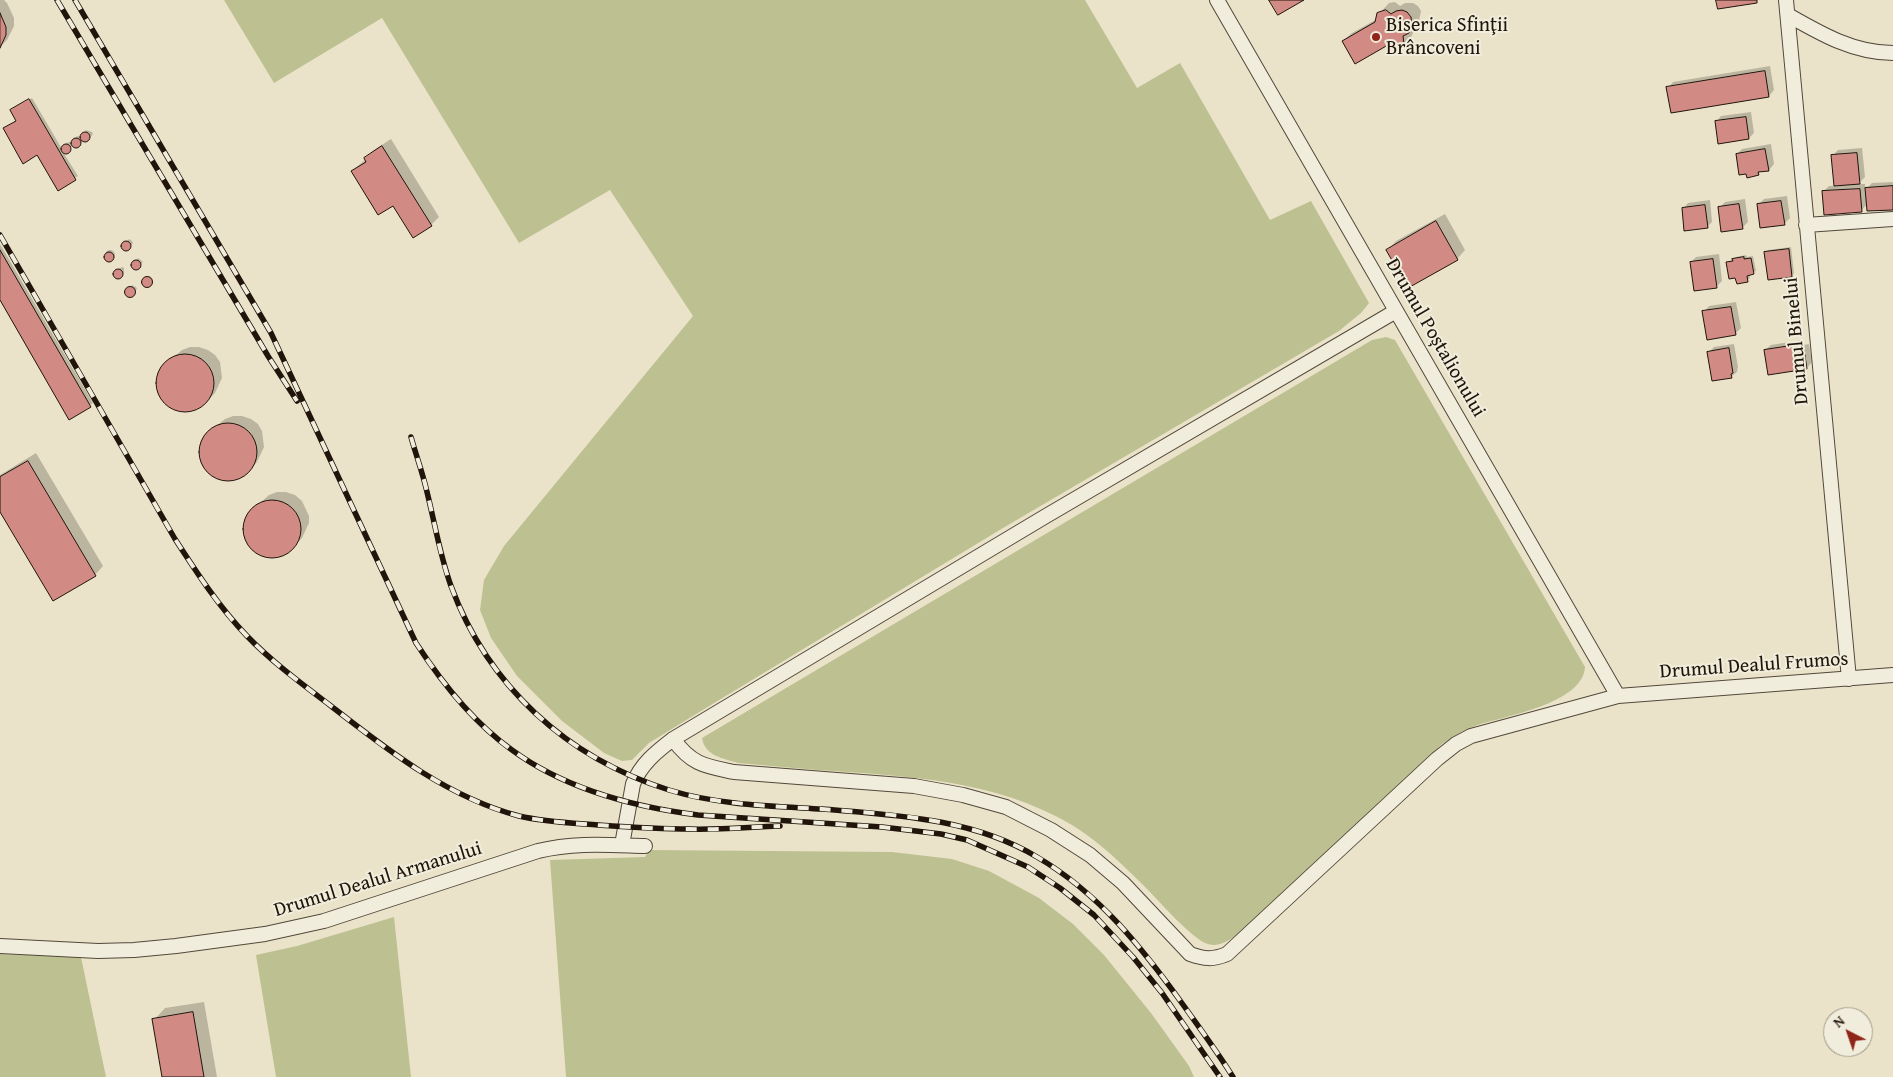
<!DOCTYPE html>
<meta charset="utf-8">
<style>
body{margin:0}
#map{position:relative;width:1893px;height:1077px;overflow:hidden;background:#eae3c9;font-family:"Gentium Book Plus",serif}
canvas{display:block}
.north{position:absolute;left:1823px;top:1007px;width:50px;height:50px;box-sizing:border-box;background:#f1eddc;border:1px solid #9d9688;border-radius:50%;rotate:319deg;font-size:14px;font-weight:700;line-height:20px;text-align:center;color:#20140b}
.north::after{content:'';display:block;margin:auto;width:18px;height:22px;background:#8f2418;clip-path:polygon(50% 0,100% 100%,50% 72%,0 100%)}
</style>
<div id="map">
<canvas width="1893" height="1077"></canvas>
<div class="north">N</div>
</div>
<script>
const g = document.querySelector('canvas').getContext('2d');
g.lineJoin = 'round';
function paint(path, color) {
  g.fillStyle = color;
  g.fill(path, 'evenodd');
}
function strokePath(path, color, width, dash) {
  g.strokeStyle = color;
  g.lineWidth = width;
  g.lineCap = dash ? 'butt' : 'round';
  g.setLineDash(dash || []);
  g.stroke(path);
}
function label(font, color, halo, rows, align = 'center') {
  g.font = font + ' "Gentium Book Plus",serif';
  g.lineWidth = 4;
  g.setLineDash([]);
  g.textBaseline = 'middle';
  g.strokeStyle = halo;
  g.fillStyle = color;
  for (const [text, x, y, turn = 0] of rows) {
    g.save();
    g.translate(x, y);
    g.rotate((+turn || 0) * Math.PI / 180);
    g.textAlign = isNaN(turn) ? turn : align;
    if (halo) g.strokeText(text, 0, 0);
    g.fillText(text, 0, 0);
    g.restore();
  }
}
paint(new Path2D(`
 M 224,0 L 1085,0 L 1137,88 L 1180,63 L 1270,220 L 1311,201 L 1369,303 L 1361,313 L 1339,331 L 1003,528 L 701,711 L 649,743 L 632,760 L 622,761 L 604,753 L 562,721 L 517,676 L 491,638 L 480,610 L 484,580 L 504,546 L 693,316 L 610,190 L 519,243 L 382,18 L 274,83 Z
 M 1386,337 L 1395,340 L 1585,667 C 1583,704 1504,716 1475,726 C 1463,730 1453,737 1442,744 L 1242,931 C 1232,938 1221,948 1208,944 C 1194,941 1159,901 1147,889 C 1124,866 1100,842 1072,825 C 994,779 905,776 817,770 C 790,768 764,765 738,763 C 722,758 705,756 702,738 L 707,735 L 1372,340 Z
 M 649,850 L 892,852 L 952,859 L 989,871 L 1039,898 L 1073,924 L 1104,955 L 1151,1013 L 1189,1066 L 1194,1077 L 566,1077 L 550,860 L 645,857 Z
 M 394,917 L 411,1077 L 276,1077 L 256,955 L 297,946 Z
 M 0,954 L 81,957 L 106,1077 L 0,1077 Z`), '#bdc191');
paint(new Path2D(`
 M 0,0 L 4,0 L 7,3 L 14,18 L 14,26 L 7,40 L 0,47 Z
 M 1395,2 L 1400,6 L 1405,3 L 1413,3 L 1418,6 L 1421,11 L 1419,21 L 1412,28 L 1413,33 L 1411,37 L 1402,46 L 1343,41 L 1352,33 L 1377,19 L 1377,16 L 1389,3 Z
 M 1770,66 L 1774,90 L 1769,96 L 1668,88 L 1673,82 Z
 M 32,98 L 62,149 L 66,143 L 70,142 L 72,143 L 76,137 L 78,136 L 81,138 L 86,130 L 92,132 L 93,134 L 88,140 L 84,140 L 77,147 L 72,146 L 67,152 L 63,152 L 78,176 L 58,189 L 37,154 L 7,126 L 17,120 L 13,108 Z
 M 1751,112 L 1754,133 L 1749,138 L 1716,122 L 1721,116 Z
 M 391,139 L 439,217 L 431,225 L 352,171 L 366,159 L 366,158 L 374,150 Z
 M 1771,144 L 1774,164 L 1769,170 L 1762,170 L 1758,174 L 1737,154 L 1742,149 Z
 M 1862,148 L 1865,177 L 1858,184 L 1865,184 L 1865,190 L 1872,183 L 1893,182 L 1893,208 L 1867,204 L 1861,211 L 1823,192 L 1829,186 L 1835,186 L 1833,155 L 1838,150 Z
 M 1787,196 L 1790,218 L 1784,224 L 1758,205 L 1764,199 Z
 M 1745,199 L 1748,222 L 1743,227 L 1719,208 L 1725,202 Z
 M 1710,200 L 1712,222 L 1707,227 L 1683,209 L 1688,203 Z
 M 1445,214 L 1465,250 L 1457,259 L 1388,250 L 1396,241 Z
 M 129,239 L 132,241 L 133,243 L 128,249 L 124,249 L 122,246 Z
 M 0,244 L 93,403 L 70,418 L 0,298 Z
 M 1791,247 L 1794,273 L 1792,276 L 1769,279 L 1765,253 L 1768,250 Z
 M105 255a5 5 0 1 1 10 0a5 5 0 1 1-10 0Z
 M 1719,254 L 1722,281 L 1717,286 L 1691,262 L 1696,257 Z
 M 1746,255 L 1747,257 L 1753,256 L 1756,271 L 1749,274 L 1750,278 L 1747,280 L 1727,263 L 1736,257 Z
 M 138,258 L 143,262 L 136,269 L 132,265 Z
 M 122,267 L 124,268 L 124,273 L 118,278 L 115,276 L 115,271 Z
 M143 281a5 5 0 1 1 10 0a5 5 0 1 1-10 0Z
 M 132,285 L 136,287 L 137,289 L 129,296 L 126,292 Z
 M 1736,302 L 1741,328 L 1735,334 L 1704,312 L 1709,306 Z
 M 1802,340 L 1803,345 L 1809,344 L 1812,362 L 1807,368 L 1765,350 L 1771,345 Z
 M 1734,344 L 1738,367 L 1737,372 L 1731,377 L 1709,352 L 1714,347 Z
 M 190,347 L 199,347 L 208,350 L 215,355 L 220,362 L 222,378 L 215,393 L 206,402 L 191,410 L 183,410 L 175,409 L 162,398 L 159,390 L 158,381 L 160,372 L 165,364 L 182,350 Z
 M 233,416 L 242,416 L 251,419 L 258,424 L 262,431 L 264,447 L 257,462 L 248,471 L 234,479 L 226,479 L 211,474 L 205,467 L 201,459 L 201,450 L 203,441 L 208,433 L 225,419 Z
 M 36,453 L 103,566 L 95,575 L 0,510 L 0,475 Z
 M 277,492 L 286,492 L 295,495 L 302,501 L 309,516 L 309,523 L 302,538 L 293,547 L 278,555 L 270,556 L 262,554 L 249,543 L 246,535 L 245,526 L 247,517 L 252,510 L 269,495 Z
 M 204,1002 L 217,1077 L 163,1077 L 154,1020 L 165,1008 Z`), '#0003');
const building = new Path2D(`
 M 1269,0 L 1304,0 L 1278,15 Z
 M 1716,0 L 1757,0 L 1757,3 L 1718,9 Z
 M 1386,10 L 1391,14 L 1396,11 L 1402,10 L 1407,12 L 1411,17 L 1412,27 L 1409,33 L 1403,36 L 1404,44 L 1401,48 L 1395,50 L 1388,45 L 1355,64 L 1342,41 L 1375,22 L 1377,13 Z
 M 0,13 L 6,27 L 6,35 L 0,48 Z
 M 1765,71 L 1769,97 L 1671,113 L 1666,87 Z
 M 29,99 L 76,180 L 58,191 L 37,155 L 23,164 L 3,128 L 16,121 L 10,110 Z
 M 1746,117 L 1749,139 L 1718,144 L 1715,121 Z
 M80 137a5 5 0 1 1 10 0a5 5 0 1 1-10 0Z
 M71 143a5 5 0 1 1 10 0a5 5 0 1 1-10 0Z
 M61 149a5 5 0 1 1 10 0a5 5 0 1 1-10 0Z
 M 382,146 L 432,226 L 413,238 L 393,206 L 378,215 L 351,171 L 366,162 L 364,158 Z
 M 1765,149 L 1769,171 L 1758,172 L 1759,175 L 1747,178 L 1746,174 L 1739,175 L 1736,154 Z
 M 1857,153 L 1860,184 L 1834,186 L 1831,155 Z
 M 1893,186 L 1893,210 L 1867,211 L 1865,188 Z
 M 1860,189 L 1862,212 L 1824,215 L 1822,191 Z
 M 1781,201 L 1785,225 L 1760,228 L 1757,204 Z
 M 1739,204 L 1743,229 L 1721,232 L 1718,207 Z
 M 1705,205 L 1708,228 L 1684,231 L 1682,208 Z
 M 1436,221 L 1458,260 L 1408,288 L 1386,250 Z
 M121 246a5 5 0 1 1 10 0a5 5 0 1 1-10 0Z
 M 1789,249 L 1792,277 L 1768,280 L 1764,252 Z
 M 0,250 L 91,407 L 69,420 L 0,300 Z
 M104 257a5 5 0 1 1 10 0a5 5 0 1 1-10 0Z
 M 1744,257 L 1744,259 L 1751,258 L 1754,274 L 1747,276 L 1748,282 L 1737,284 L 1735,278 L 1729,279 L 1726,262 L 1733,261 L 1732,259 Z
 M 1713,259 L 1717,288 L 1694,291 L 1690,262 Z
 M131 265a5 5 0 1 1 10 0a5 5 0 1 1-10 0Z
 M113 274a5 5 0 1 1 10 0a5 5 0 1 1-10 0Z
 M141.5 282a5.5 5.5 0 1 1 11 0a5.5 5.5 0 1 1-11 0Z
 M124.5 292a5.5 5.5 0 1 1 11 0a5.5 5.5 0 1 1-11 0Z
 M 1731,307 L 1736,335 L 1707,340 L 1702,311 Z
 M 1797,345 L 1798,350 L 1804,349 L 1807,369 L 1768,375 L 1764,350 Z
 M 1729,348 L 1733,373 L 1731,374 L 1732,378 L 1712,381 L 1707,352 Z
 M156 383a29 29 0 1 1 58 0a29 29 0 1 1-58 0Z
 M199 452a29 29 0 1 1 58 0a29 29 0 1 1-58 0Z
 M 28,461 L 96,576 L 53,601 L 0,512 L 0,477 Z
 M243 529a29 29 0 1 1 58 0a29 29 0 1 1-58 0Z
 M 193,1012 L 204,1077 L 162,1077 L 152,1019 Z`);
paint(building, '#d18a84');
strokePath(building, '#20140b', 1);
const minor = new Path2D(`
 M 1217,0 L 1618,696
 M 1786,0 L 1849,679
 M 1788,15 C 1821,34 1854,53 1893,53
 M 1806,225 L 1893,219
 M 673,739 C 692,765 705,766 734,772 L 914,786 L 963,795 L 1006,807 L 1051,830 L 1090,855 L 1123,883 L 1190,954 C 1204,959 1213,960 1227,954 L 1437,759 L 1456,744 L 1471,736 L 1618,696 L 1893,675
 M 622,845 L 633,784 C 641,764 656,752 673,739 L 1046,516 L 1396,311
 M 0,946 L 98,951 L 134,950 L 176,946 L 265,934 L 324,921 L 538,851 C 574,842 609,845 645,846`);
strokePath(minor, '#52483a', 16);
strokePath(minor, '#f1eddc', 14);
const rail = new Path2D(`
 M 57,0 L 268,356 L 297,401
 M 75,0 L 271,333 L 416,643 C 442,683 474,723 512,750 C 565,789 634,807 698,815 L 882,827 L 941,834 L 967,840 L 1028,867 L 1060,888 L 1094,915 L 1133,957 L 1162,993 L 1220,1077
 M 0,235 L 175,539 C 197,573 219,607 247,636 C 272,662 302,684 331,706 C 389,751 447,797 519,816 C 545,822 572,823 598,825 C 628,827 659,829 689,829 C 719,830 749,827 780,826
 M 411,437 C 416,455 423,474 427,492 C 435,524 440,556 451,586 C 488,686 567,758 669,790 C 718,805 771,806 822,809 C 895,815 972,818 1037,857 C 1099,893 1143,949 1184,1006 C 1201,1030 1218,1053 1233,1077`);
strokePath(rail, '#20140b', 5.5);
strokePath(rail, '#f1eddc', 4, [11]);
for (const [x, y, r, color] of [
 [1376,37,5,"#8f2418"]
]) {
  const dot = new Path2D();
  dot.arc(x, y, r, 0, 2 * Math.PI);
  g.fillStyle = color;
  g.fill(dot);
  strokePath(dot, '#f1eddc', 2);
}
label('20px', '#20140b', '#f1eddc', [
 ["Biserica Sfinţii",1386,26],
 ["Brâncoveni",1386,49]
], 'left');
label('20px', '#20140b', '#f1eddc', [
 ["Drumul Poștalionului",1435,338,60],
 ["Drumul Binelui",1797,341,-95],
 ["Drumul Dealul Frumos",1754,666,-4],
 ["Drumul Dealul Armanului",378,880,-17]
]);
</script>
